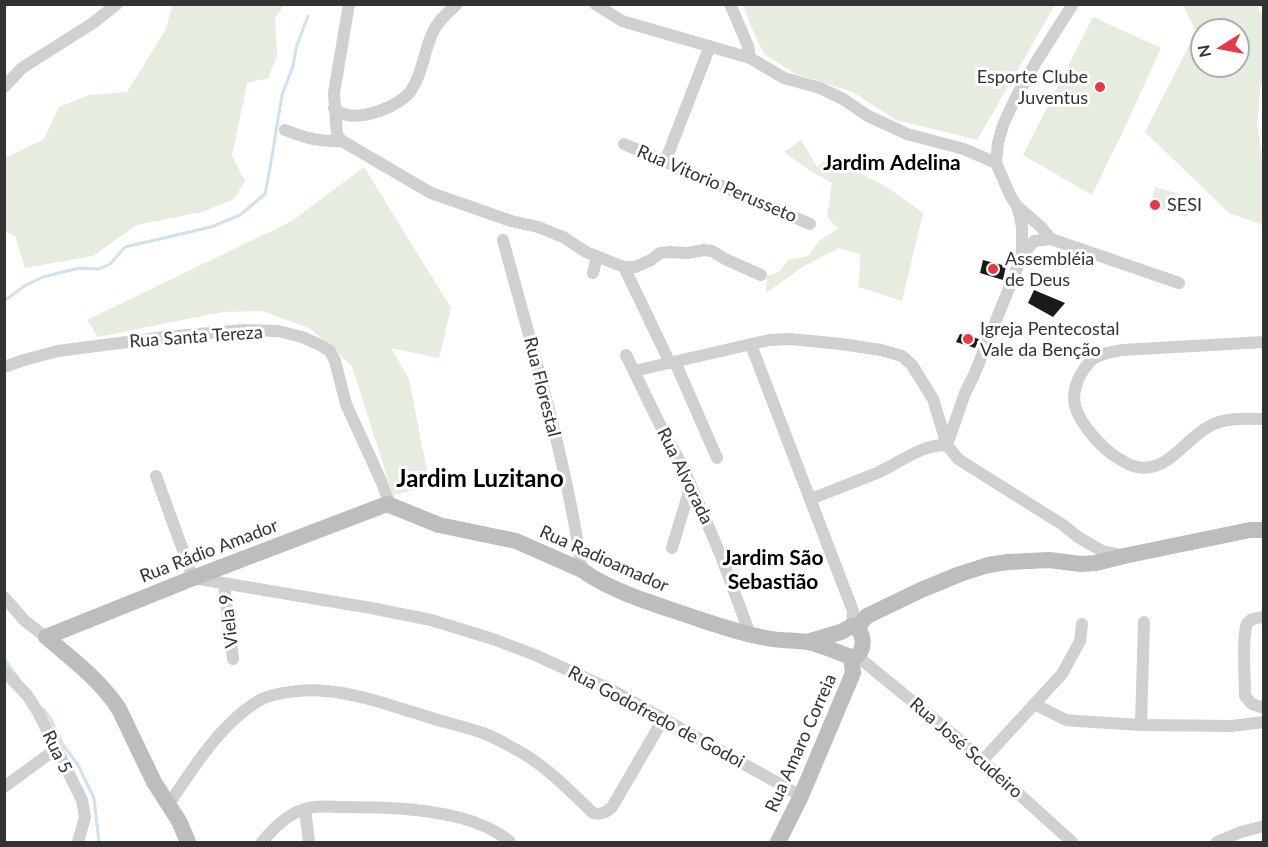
<!DOCTYPE html>
<meta charset="utf-8">
<style>
body{margin:0}
#map{position:relative;width:1268px;height:847px;overflow:hidden;background:#fff;font-family:Lato,sans-serif}
canvas{display:block}
.frame{position:absolute;inset:0;border:6px solid #333;pointer-events:none}
.north{position:absolute;left:1190px;top:18px;width:60px;height:60px;box-sizing:border-box;background:#fff;border:2px solid #adadad;border-radius:50%;rotate:259deg;font-size:16px;font-weight:700;line-height:24px;text-align:center;color:#333}
.north::after{content:'';display:block;margin:auto;width:21px;height:27px;background:#e63946;clip-path:polygon(50% 0,100% 100%,50% 72%,0 100%)}
</style>
<div id="map">
<canvas width="1268" height="847"></canvas>
<div class="frame"></div>
<div class="north">N</div>
</div>
<script>
const g = document.querySelector('canvas').getContext('2d');
g.lineJoin = 'round';
function paint(path, color) {
  g.fillStyle = color;
  g.fill(path, 'evenodd');
}
function strokePath(path, color, width, dash) {
  g.strokeStyle = color;
  g.lineWidth = width;
  g.lineCap = dash ? 'butt' : 'round';
  g.setLineDash(dash || []);
  g.stroke(path);
}
function label(font, color, halo, rows, align = 'center') {
  g.font = font + ' Lato,sans-serif';
  g.lineWidth = 6;
  g.setLineDash([]);
  g.textBaseline = 'middle';
  g.strokeStyle = halo;
  g.fillStyle = color;
  for (const [text, x, y, turn = 0] of rows) {
    g.save();
    g.translate(x, y);
    g.rotate((+turn || 0) * Math.PI / 180);
    g.textAlign = isNaN(turn) ? turn : align;
    if (halo) g.strokeText(text, 0, 0);
    g.fillText(text, 0, 0);
    g.restore();
  }
}
paint(new Path2D(`
 M 172,5 L 284,5 L 275,18 L 277,56 L 268,78 L 247,83 L 232,156 L 245,181 L 234,199 L 202,212 L 137,225 L 93,256 L 25,268 L 15,236 L 5,232 L 5,158 L 44,139 L 59,107 L 90,95 L 127,92 L 166,29 Z
 M 743,5 L 1055,5 L 977,140 L 896,120 L 853,92 L 796,74 L 764,54 L 753,31 Z
 M 1183,5 L 1257,5 L 1263,16 L 1263,84 L 1261,84 L 1257,123 L 1263,165 L 1263,225 L 1229,213 L 1145,132 L 1196,32 ZM 1202,30 L 1238,30 L 1238,66 L 1202,66 Z
 M 1093,17 L 1161,48 L 1125,127 L 1092,195 L 1023,155 Z
 M 801,140 L 817,167 L 829,158 L 854,170 L 887,187 L 923,213 L 902,301 L 859,287 L 860,254 L 839,248 L 804,266 L 766,293 L 767,276 L 779,272 L 788,260 L 808,256 L 820,240 L 838,229 L 827,217 L 832,183 L 806,168 L 784,152 Z
 M 364,167 L 451,308 L 439,358 L 391,348 L 409,379 L 430,486 L 393,495 L 352,366 L 311,329 L 262,311 L 222,312 L 98,337 L 87,320 L 292,221 Z
 M 1155,187 L 1193,198 L 1187,217 L 1150,206 Z`), '#e6ecdf');
strokePath(new Path2D(`
 M 4,301 L 26,285 L 43,277 L 79,268 L 99,269 L 110,264 L 125,247 L 211,227 L 240,215 L 265,194 L 270,168 L 282,95 L 293,66 L 296,48 L 308,16
 M 4,659 L 18,678
 M 43,709 L 50,718 L 63,745 L 78,765 L 94,798 L 99,842`), '#cfe2ee', 3);
paint(new Path2D(`
 M 983,260 L 1006,266 L 1003,280 L 980,273 Z
 M 1034,290 L 1065,303 L 1053,317 L 1028,303 Z
 M 960,334 L 979,339 L 975,348 L 956,342 Z`), '#1a1a1a');
strokePath(new Path2D(`
 M 349,4 L 334,93 L 337,135 L 342,141 L 431,193 L 511,221 L 538,227 L 563,237 L 586,252 L 624,267 L 635,267 L 651,260 L 660,253 L 670,252 L 687,253 L 704,250 L 712,251 L 725,259 L 761,275
 M 595,4 L 622,21 L 750,58 L 784,78 L 820,88 L 843,99 L 868,116 L 907,134 L 964,149 L 996,163
 M 730,4 L 748,46 L 750,58
 M 1073,4 L 1036,62 L 1017,95 L 1003,125 L 998,143 L 996,163 L 1011,197 L 1017,206 L 1020,217 L 1022,227 L 1022,256 L 974,375 L 965,393 L 947,445 L 958,459 L 1063,525 L 1078,537 L 1102,551 L 1121,555
 M 4,87 L 22,68 L 93,23 L 117,4
 M 334,108 C 336,109 338,112 341,113 C 360,122 402,106 412,89 C 423,72 424,50 433,32 C 438,20 448,13 457,4
 M 285,130 C 306,138 318,142 342,141
 M 624,144 L 810,224
 M 665,162 L 710,46
 M 1017,206 L 1041,227 L 1051,239
 M 503,240 C 532,348 566,458 582,570
 M 1022,256 L 1034,241 L 1051,239 L 1179,283
 M 624,267 L 670,363
 M 593,273 L 597,256
 M 1264,342 L 1122,350 C 1113,352 1100,353 1092,360 C 1088,363 1084,369 1081,374 C 1067,399 1076,416 1093,436 C 1099,443 1105,449 1113,455 C 1120,459 1128,466 1137,467 C 1169,473 1185,438 1210,426 C 1226,417 1246,419 1264,419
 M 751,345 L 853,611 L 852,626
 M 626,355 L 665,435 L 681,463 L 696,497 L 721,556 L 750,634
 M 675,362 L 717,458
 M 4,367 L 24,360 L 58,351 L 165,337 L 244,330 L 278,331 L 302,337 L 320,345 L 330,351 L 335,361 L 346,404 L 382,483 L 388,499 L 387,504
 M 634,371 L 769,340 L 791,339 L 841,344 L 881,350 L 902,356 L 912,365 L 933,399 L 947,445 C 921,444 900,463 877,473 C 855,482 833,490 811,499
 M 156,476 L 193,578 L 371,608 L 431,620 L 493,639 L 535,655 L 612,690 L 801,796
 M 672,548 L 691,485
 M 224,584 L 233,659
 M 4,597 L 25,621 L 46,637
 M 1264,617 C 1257,618 1250,618 1247,624 C 1242,634 1245,682 1245,696 L 1252,704 L 1264,708
 M 857,656 L 957,738 L 1072,842
 M 4,671 L 27,695 L 38,712 L 82,800 L 85,817 L 78,842
 M 1034,704 L 1066,720 L 1077,721 L 1141,725 L 1231,726 L 1264,722
 M 1141,725 L 1144,622
 M 982,761 L 1062,674 L 1080,641 L 1082,624
 M 4,787 L 56,749
 M 169,804 C 193,768 223,720 262,699 C 276,692 309,689 325,691 C 356,693 392,706 422,715 C 442,722 463,726 483,733 C 497,738 511,747 524,754 C 550,770 571,792 593,813 C 601,815 606,813 612,807 L 664,718
 M 305,809 L 309,842
 M 262,842 C 273,829 287,814 305,809 C 316,805 330,807 342,807 C 381,807 423,808 461,818 C 477,822 498,831 510,842
 M 1217,842 L 1241,832 L 1264,826`), '#d0d0d0', 12);
strokePath(new Path2D(`
 M 857,627 L 867,616 L 921,590 L 960,574 L 988,565 L 1008,562 L 1049,560 L 1081,564 L 1096,563 L 1124,556 L 1250,530 L 1264,530
 M 807,642 L 841,632 L 852,626 L 857,627
 M 188,842 L 179,821 L 154,782 L 119,709 C 100,680 72,659 46,637 L 193,578 L 387,504 L 439,525 L 516,541 L 582,570 C 607,589 648,602 678,612 C 707,622 736,632 766,638 C 780,641 794,640 807,642 C 822,645 837,652 851,657 L 857,656 C 865,648 864,636 857,627
 M 778,842 L 801,796 L 853,673 L 851,657`), '#bdbdbd', 16);
for (const [x, y, r, color] of [
 [1100,87,6,"#e63946"],
 [1155,205,6,"#e63946"],
 [993,269,6,"#e63946"],
 [968,339,6,"#e63946"]
]) {
  const dot = new Path2D();
  dot.arc(x, y, r, 0, 2 * Math.PI);
  g.fillStyle = color;
  g.fill(dot);
  strokePath(dot, '#fff', 2);
}
label('18px', '#333', '#fff', [
 ["Esporte Clube",1088,77,"right"],
 ["Juventus",1088,98,"right"],
 ["SESI",1167,205],
 ["Assembléia",1005,259],
 ["de Deus",1005,280],
 ["Igreja Pentecostal",980,329],
 ["Vale da Benção",980,350]
], 'left');
label('18px', '#333', '#fff', [
 ["Rua Vitorio Perusseto",717,184,23],
 ["Rua Santa Tereza",196,337,-4],
 ["Rua Florestal",542,387,76],
 ["Rua Alvorada",685,476,64],
 ["Rua Rádio Amador",209,551,-21],
 ["Rua Radioamador",604,559,24],
 ["Viela 9",229,621,-97],
 ["Rua Godofredo de Godoi",656,717,28],
 ["Rua Amaro Correia",801,743,-66],
 ["Rua José Scudeiro",966,748,41],
 ["Rua 5",57,752,64]
]);
label('bold 21px', '#000', '#fff', [
 ["Jardim Adelina",892,163],
 ["Jardim São",773,558],
 ["Sebastião",773,582]
]);
label('bold 24px', '#000', '#fff', [
 ["Jardim Luzitano",480,479]
]);
</script>
